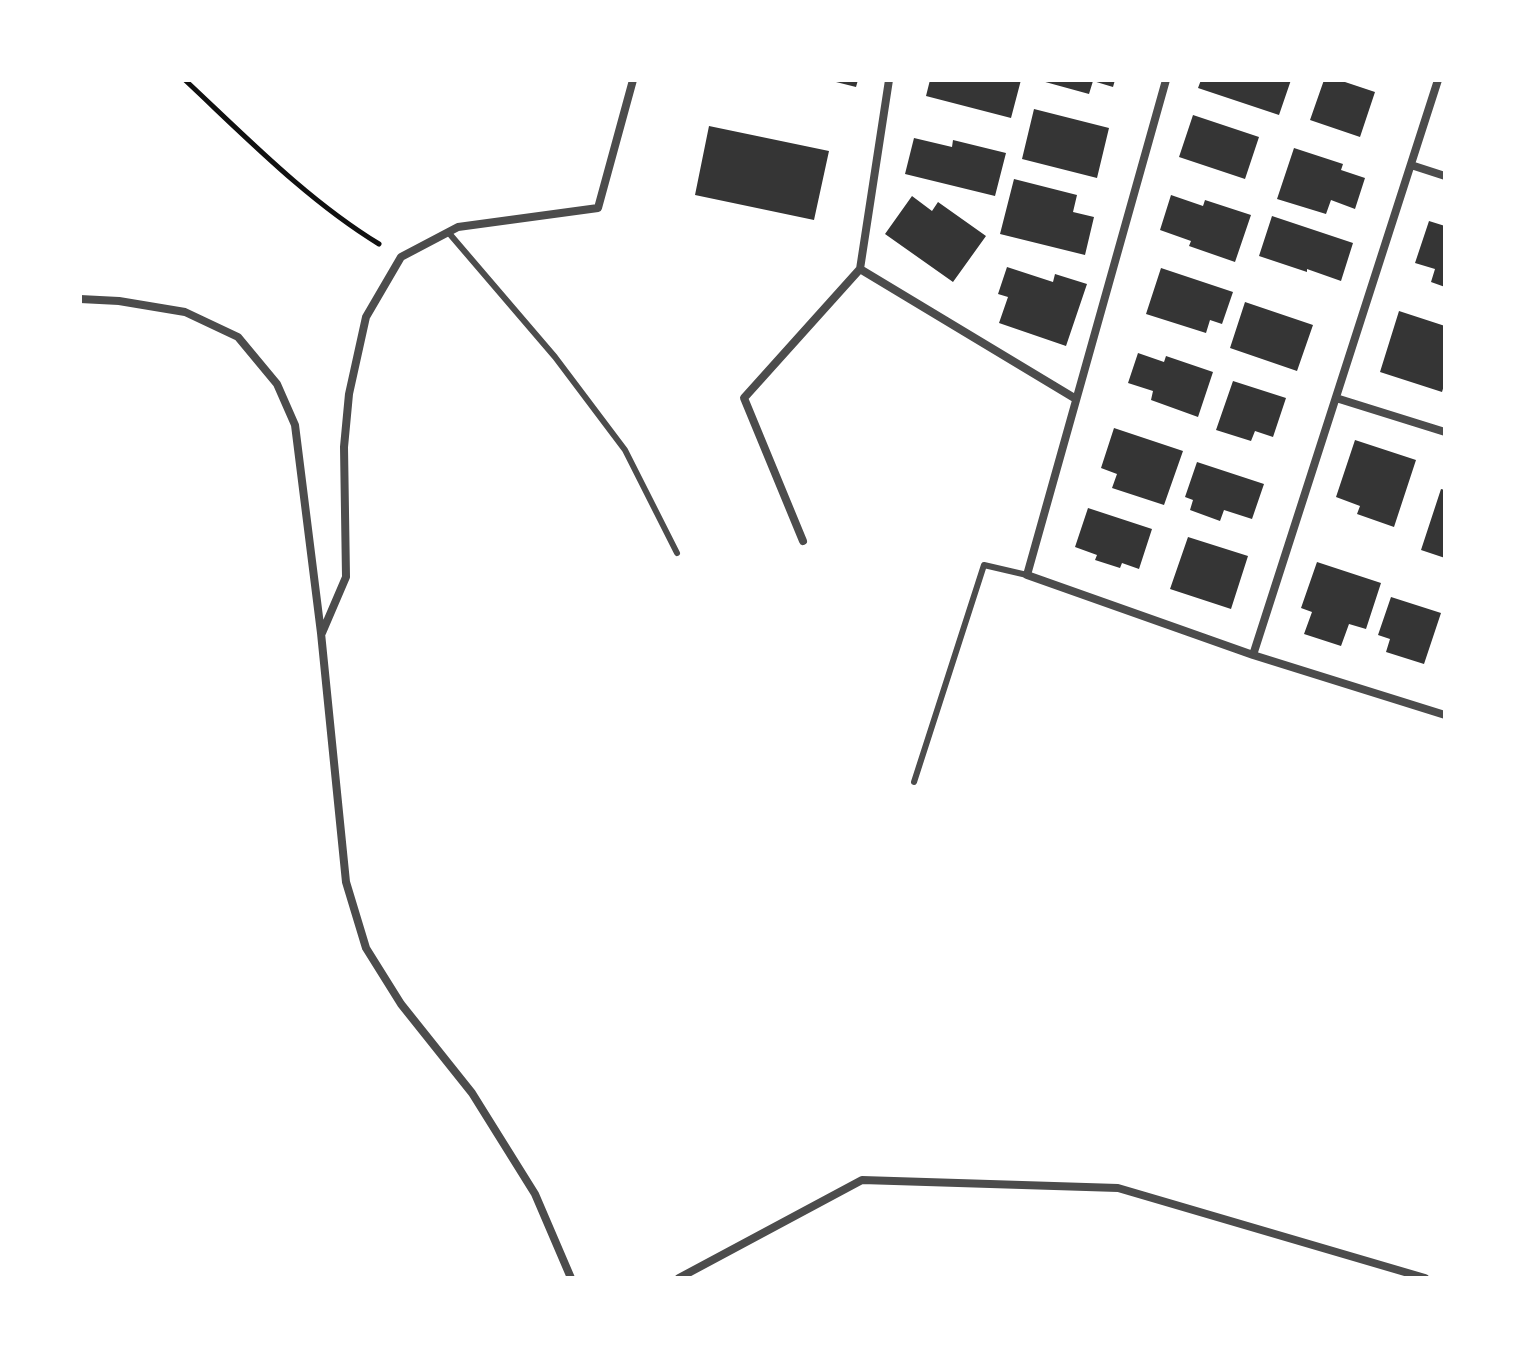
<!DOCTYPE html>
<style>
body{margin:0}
#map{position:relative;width:1525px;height:1358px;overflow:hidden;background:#fff;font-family:Rubik,sans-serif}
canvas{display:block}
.frame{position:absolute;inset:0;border:82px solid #fff;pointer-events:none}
</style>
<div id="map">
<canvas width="1525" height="1358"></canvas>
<div class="frame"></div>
</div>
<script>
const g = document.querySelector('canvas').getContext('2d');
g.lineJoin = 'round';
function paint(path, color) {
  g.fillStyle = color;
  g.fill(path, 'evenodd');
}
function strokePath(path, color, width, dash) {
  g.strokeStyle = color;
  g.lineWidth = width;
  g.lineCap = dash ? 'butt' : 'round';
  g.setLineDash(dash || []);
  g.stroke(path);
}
paint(new Path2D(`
 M 828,80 L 858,80 L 856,87 Z
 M 930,80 L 1021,80 L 1011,118 L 926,96 Z
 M 1038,80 L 1115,80 L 1113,87 L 1093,81 L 1089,94 Z
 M 1201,80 L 1291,80 L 1279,115 L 1198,88 Z
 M 1324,80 L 1339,80 L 1375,92 L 1360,137 L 1310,120 Z
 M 1034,109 L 1109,128 L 1097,178 L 1022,159 Z
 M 1193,115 L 1259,137 L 1245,179 L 1179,157 Z
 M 709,126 L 829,151 L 814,220 L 695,195 Z
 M 914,138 L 952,147 L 953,140 L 1006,153 L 995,196 L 905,174 Z
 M 1294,148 L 1343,164 L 1341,170 L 1365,178 L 1355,209 L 1331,200 L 1326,214 L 1277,199 Z
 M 1014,179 L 1077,195 L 1073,212 L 1094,217 L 1085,255 L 1000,234 Z
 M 1171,195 L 1203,206 L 1205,200 L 1251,215 L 1235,262 L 1189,246 L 1191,241 L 1160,230 Z
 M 912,196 L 932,211 L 938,202 L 986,236 L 953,282 L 885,234 Z
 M 1272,216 L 1353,243 L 1341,281 L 1307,269 L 1307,272 L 1259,256 Z
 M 1429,221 L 1445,226 L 1445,287 L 1431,282 L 1435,269 L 1415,263 Z
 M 1007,267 L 1053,282 L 1055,274 L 1087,284 L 1066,346 L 999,323 L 1008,297 L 998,294 Z
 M 1161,268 L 1233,292 L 1222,324 L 1210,320 L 1206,333 L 1146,314 Z
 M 1245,302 L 1313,325 L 1297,371 L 1230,348 Z
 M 1399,311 L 1445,326 L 1445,382 L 1442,392 L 1380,372 Z
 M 1138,353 L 1164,362 L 1166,356 L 1213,372 L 1198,417 L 1151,400 L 1153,391 L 1128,383 Z
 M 1233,381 L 1286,398 L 1273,437 L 1255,431 L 1251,441 L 1216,430 Z
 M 1114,428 L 1183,451 L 1164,505 L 1112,488 L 1117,474 L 1101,468 Z
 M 1355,440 L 1416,460 L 1394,527 L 1357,514 L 1360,506 L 1336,497 Z
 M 1197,462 L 1264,484 L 1252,519 L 1224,510 L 1220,521 L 1190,510 L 1193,500 L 1185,497 Z
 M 1441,489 L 1445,490 L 1445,558 L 1421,550 Z
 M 1088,508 L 1152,529 L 1139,569 L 1122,563 L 1120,568 L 1095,560 L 1097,555 L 1075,547 Z
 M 1188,537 L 1248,556 L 1231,609 L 1170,589 Z
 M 1317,562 L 1381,583 L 1366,629 L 1349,624 L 1341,646 L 1304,634 L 1312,612 L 1301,608 Z
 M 1391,597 L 1441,613 L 1424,664 L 1386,652 L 1390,639 L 1378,635 Z`), '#353535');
strokePath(new Path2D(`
 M 185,80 C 246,137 307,200 379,244`), '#111', 5);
strokePath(new Path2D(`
 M 448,232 L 555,357 L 625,450 L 677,553
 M 914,782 L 984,565 L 1027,575`), '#4c4c4c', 6);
strokePath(new Path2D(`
 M 889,80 L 860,269 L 1076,399
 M 1166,80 L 1027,575 L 1253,655 L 1445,715
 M 1411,165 L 1445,176
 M 80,299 L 119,301 L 185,312 L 238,337 L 277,384 L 295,425 L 321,633 L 346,882 L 366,948 L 401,1004 L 472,1093 L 535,1194 L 571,1278
 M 1336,398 L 1445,432
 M 803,541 L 744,398 L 860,269
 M 322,633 L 346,577 L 344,447 L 349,394 L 366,317 L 401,257 L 458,227 L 598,208 L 633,80
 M 1253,655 L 1438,80
 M 679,1278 L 862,1180 L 1118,1188 L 1425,1278`), '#4c4c4c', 8);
</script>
